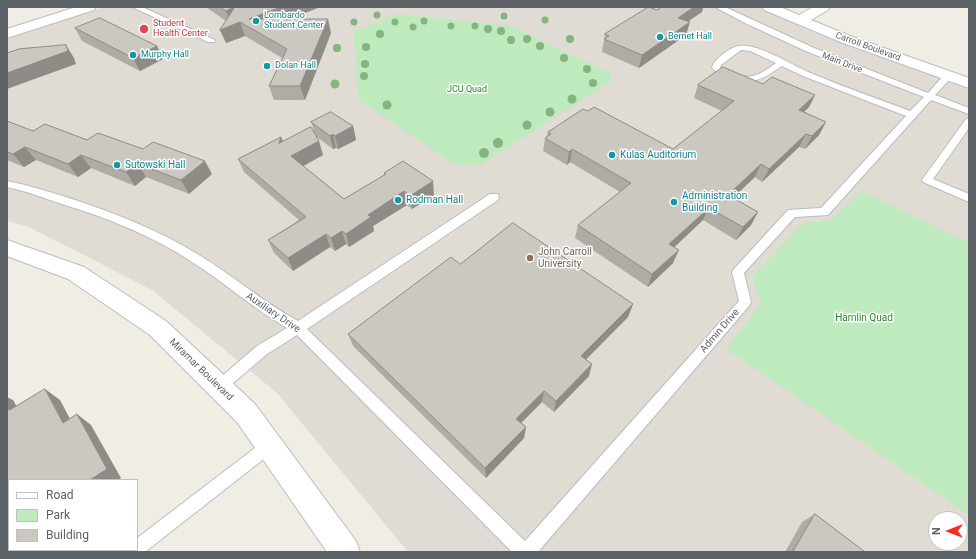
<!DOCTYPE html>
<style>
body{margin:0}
#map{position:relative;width:976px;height:559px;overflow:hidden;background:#f0ede4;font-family:Roboto,sans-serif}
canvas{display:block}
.frame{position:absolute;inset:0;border:8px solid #5c6166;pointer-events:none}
.legend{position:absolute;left:8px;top:479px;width:130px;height:72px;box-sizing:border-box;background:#fff;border:1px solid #bec0c2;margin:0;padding:5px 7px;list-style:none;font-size:12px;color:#5c6166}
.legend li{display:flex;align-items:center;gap:8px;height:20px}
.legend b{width:20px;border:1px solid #bec0c2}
.north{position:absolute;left:928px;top:511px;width:40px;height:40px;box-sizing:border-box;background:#fff;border:1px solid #bec0c2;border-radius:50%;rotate:270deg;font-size:11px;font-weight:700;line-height:16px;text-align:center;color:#5c6166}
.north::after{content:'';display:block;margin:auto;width:14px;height:18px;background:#fc2d1f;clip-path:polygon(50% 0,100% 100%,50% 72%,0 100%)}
</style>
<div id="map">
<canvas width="976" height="559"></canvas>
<div class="frame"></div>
<ul class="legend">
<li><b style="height:5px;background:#fff"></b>Road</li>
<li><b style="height:11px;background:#beeabe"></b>Park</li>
<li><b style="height:11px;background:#cbc8c1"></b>Building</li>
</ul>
<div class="north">N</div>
</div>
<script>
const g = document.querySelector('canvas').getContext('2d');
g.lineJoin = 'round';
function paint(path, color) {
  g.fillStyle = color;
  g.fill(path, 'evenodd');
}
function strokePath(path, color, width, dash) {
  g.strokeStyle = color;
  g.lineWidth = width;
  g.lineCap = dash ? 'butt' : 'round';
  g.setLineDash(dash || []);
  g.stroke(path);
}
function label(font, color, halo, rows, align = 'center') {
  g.font = font + ' Roboto,sans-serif';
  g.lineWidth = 3;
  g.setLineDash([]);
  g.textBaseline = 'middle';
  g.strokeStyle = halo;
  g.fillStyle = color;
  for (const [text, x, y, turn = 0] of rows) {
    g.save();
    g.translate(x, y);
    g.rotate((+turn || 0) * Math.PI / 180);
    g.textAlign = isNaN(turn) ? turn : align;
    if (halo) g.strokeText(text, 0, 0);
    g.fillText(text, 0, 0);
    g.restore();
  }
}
paint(new Path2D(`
 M 105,7 L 758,7 L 810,31 L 969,89 L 969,552 L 408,552 L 277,393 L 152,290 L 29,227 L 7,221 L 7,39 ZM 936,519 L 960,519 L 960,543 L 936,543 Z`), '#e0dcd3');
paint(new Path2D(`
 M 397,14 L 510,26 L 610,73 L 612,81 L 480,165 L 454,164 L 359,100 L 353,32 Z
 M 862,191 L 969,243 L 969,515 L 726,349 L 761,304 L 752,277 L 803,223 L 831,220 Z`), '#beeabe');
const lane = new Path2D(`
 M 132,7 L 142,7 L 215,40 L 214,42 L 208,42 Z
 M 715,7 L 725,7 L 814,48 L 928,93 L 945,74 L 951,74 L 952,76 L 951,78 L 935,95 L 969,108 L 969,114 L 931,100 L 828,215 L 795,217 L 744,273 L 751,302 L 749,306 L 538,552 L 512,552 L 297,335 L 267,354 L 224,391 L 219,393 L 214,391 L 212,387 L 214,383 L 257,346 L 287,328 C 254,309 225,283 192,262 C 153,236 108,218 62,204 C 44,198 26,191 7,187 L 7,181 C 27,185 46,191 66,197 C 112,212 157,229 199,255 C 233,276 263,302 298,321 L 490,194 L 498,194 L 499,197 L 498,200 L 307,329 L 525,541 L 739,301 L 732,272 L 734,269 L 788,210 L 821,208 L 906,116 L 803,76 L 782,66 C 761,80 752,86 727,77 C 721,75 716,73 712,67 C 715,59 731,46 740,46 C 759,44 790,64 808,72 C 841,86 876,98 910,111 L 924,97 L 808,52 L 747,24 ZM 741,50 L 750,51 L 776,63 C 762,73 752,81 735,74 C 730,72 725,71 720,68 L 721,65 Z
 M 969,118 L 969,128 L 933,179 L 969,194 L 969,202 L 923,182 L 922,180 L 966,119 Z
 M 269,439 L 274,441 L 276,446 L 274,451 L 145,552 L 130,552 L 129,550 L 137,550 L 137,538 L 264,441 Z`);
const street = new Path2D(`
 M 76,7 L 96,7 L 94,10 L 7,38 L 7,29 Z
 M 762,7 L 780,7 L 799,15 L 813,7 L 830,7 L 828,10 L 811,20 L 853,37 L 969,78 L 969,88 L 843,43 L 764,10 Z
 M 7,240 L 84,267 L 166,321 L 255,404 L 356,541 L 360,552 L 327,552 L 237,422 L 150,335 L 68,279 L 7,256 Z`);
strokePath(lane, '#b9bcc1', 2);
strokePath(street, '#b9bcc1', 2);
paint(lane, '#fff');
paint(street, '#fff');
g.fillStyle = '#84b480';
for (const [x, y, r] of [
 [377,15,3.5],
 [504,16,3.5],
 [545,20,3.5],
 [424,21,3.5],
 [354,22,3.5],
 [395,22,3.5],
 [451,26,3.5],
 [475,26,3.5],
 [413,27,3.5],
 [488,29,4],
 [501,31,4],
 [380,34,4],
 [527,39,4],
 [570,39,4],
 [511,40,4],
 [540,46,4],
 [366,47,4],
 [337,48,4],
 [564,58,4],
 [365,64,4],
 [587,69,4],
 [364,76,4],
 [593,83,4],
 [335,84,4.5],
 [572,99,4.5],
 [387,105,4.5],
 [550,112,4.5],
 [527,125,4.5],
 [498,143,5],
 [484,153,5]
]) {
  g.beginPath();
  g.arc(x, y, r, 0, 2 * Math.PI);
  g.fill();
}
paint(new Path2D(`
 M 206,7 L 320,7 L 289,19 L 331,33 L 305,100 L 274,100 L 269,86 L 282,58 L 245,36 L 226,43 L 226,21 Z
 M 662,7 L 703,7 L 702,12 L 688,21 L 686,35 L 639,68 L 602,52 L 605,34 L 657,10 Z
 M 75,28 L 157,46 L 163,59 L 140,71 L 82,41 Z
 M 763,84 L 815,95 L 809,107 L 804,112 L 826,122 L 819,135 L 805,149 L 799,147 L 762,182 L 755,177 L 733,198 L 758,212 L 751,225 L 736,240 L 703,220 L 674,247 L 673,263 L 648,287 L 575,238 L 578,225 L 620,192 L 570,162 L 567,165 L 543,151 L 545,138 L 547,136 L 548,132 L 588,111 L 673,149 L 722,111 L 694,98 L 698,85 Z
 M 7,121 L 33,131 L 87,140 L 212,174 L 189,194 L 146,177 L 135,186 L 91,168 L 78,177 L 36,160 L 24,167 L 7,160 Z
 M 311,122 L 353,126 L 356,140 L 338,149 L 336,148 L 333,149 L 317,137 L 323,155 L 303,166 L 344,199 L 385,175 L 384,173 L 434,195 L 412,209 L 407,205 L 373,226 L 374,231 L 349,247 L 346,244 L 335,251 L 330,247 L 293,271 L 274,253 L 268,240 L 299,220 L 244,172 L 238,159 L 281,137 L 283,141 L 314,131 Z
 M 633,304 L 628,317 L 586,360 L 589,376 L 554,412 L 542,402 L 521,423 L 526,427 L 524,438 L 486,478 L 353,346 L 348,334 Z
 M 815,514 L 865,552 L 785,552 L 802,522 Z`), '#afaca6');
paint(new Path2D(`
 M 234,7 L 237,7 L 231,24 L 226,11 Z
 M 281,7 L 320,7 L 257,32 L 249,19 Z
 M 694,7 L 703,7 L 702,12 L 675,30 L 678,18 Z
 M 328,19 L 331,33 L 305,100 L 300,86 Z
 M 240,22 L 245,36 L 226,43 L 220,30 Z
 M 690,22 L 686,35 L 639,68 L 642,55 Z
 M 66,45 L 74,58 L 76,64 L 7,89 L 7,73 Z
 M 157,46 L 163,59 L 140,71 L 133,58 Z
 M 815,95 L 809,107 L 792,123 L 799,110 Z
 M 826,122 L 819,135 L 805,149 L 812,136 Z
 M 353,126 L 356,140 L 338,149 L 335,136 Z
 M 333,134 L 336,148 L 333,149 L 330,136 Z
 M 806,134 L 799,147 L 762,182 L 769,169 Z
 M 281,137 L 286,150 L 279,143 Z
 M 319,141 L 323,155 L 296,170 L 291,156 Z
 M 25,147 L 36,160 L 24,167 L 13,154 Z
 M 572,149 L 570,162 L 567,165 L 569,152 Z
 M 81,155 L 91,168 L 78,177 L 68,164 Z
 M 205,161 L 212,174 L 189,194 L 181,180 Z
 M 138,164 L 146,177 L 135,186 L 126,172 Z
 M 761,164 L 755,177 L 722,208 L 728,195 Z
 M 433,181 L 434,195 L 412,209 L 410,196 Z
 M 404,191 L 407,205 L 373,226 L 374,231 L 349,247 L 346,234 L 368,215 Z
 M 709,208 L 703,220 L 664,257 L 669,244 Z
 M 758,212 L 751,225 L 736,240 L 743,227 Z
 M 342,231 L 346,244 L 335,251 L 331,238 Z
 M 326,234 L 330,247 L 293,271 L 288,258 Z
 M 679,250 L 673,263 L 648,287 L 652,274 Z
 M 633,304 L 628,317 L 578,367 L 581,356 Z
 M 592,364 L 589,376 L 554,412 L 556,401 Z
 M 45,389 L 60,400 L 78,434 L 63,423 Z
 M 544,391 L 542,402 L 515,429 L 516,419 Z
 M 7,397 L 13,400 L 25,421 L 9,410 L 7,408 Z
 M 77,414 L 91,425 L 121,478 L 118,480 L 90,480 Z
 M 526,427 L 524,438 L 486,478 L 485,468 Z
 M 35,550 L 62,550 L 60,552 L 32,552 Z
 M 83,550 L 96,550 L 94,552 L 88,552 Z`), '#8e8c87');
const building = new Path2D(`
 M 221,7 L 234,7 L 226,11 Z
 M 235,7 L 281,7 L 249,19 L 328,19 L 300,86 L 269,86 L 287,49 L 240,22 L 220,30 Z
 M 649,7 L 657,10 L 662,7 L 694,7 L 678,18 L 690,22 L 642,55 L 604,39 L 609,36 L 605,34 Z
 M 100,18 L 157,46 L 133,58 L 75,28 Z
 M 66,45 L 68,51 L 7,73 L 7,53 L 19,49 Z
 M 723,67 L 763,84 L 772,77 L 815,95 L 799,110 L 826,122 L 812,136 L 806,134 L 769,169 L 761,164 L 728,195 L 758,212 L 743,227 L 709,208 L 669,244 L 679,250 L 652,274 L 578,225 L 631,183 L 572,149 L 569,152 L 545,138 L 551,134 L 548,132 L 583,109 L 588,111 L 594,107 L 673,149 L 734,101 L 698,85 Z
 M 331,112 L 353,126 L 335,136 L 333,134 L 330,136 L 311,122 Z
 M 7,121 L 33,131 L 45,124 L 87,140 L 98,133 L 143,149 L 153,142 L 205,161 L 181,180 L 138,164 L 126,172 L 81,155 L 68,164 L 25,147 L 13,154 L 7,152 Z
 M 311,127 L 319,141 L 291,156 L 344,199 L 386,174 L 384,173 L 403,161 L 433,181 L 410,196 L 404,191 L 368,215 L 371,217 L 346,234 L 342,231 L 331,238 L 326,234 L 288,258 L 268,240 L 306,217 L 238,159 L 281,137 L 279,143 Z
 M 513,223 L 633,304 L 581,356 L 592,364 L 556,401 L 544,391 L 516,419 L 526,427 L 485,468 L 348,334 L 451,257 L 460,264 Z
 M 45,389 L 63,423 L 77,414 L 107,469 L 90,480 L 9,480 L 9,550 L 35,550 L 32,552 L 7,552 L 7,408 L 9,410 Z
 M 815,514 L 865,552 L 793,552 Z`);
paint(building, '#cbc8c1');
strokePath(building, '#8e8c87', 1);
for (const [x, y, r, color] of [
 [256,21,4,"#0f9aa8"],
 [144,29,5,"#e0444e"],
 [660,37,4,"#0f9aa8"],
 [133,55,4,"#0f9aa8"],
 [267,66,4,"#0f9aa8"],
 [612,155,4,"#0f9aa8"],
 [117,165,4,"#0f9aa8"],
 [398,200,4,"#0f9aa8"],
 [674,202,4,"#0f9aa8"],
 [530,258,4,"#8d6e63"]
]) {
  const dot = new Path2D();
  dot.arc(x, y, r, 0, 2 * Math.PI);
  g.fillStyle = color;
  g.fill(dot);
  strokePath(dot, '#fff', 1.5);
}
label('9px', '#0d838f', '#fff', [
 ["Lombardo",264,16],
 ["Student Center",264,26],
 ["Bernet Hall",668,37],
 ["Murphy Hall",141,55],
 ["Dolan Hall",275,66]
], 'left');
label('9px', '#be3a42', '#fff', [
 ["Student",153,24],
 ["Health Center",153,34]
], 'left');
label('9px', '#5c6166', '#fff', [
 ["Carroll Boulevard",868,47,20],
 ["Main Drive",842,63,21]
]);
label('9px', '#2b862f', '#fff', [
 ["JCU Quad",467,90]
]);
label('10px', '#0d838f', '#fff', [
 ["Kulas Auditorium",620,155],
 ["Sutowski Hall",125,165],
 ["Administration",682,196],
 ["Building",682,208],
 ["Rodman Hall",406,200]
], 'left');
label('10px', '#785e54', '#fff', [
 ["John Carroll",538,252],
 ["University",538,264]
], 'left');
label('10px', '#5c6166', '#fff', [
 ["Auxiliary Drive",273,313,34],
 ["Admin Drive",720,331,-49],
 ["Miramar Boulevard",201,370,44]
]);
label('10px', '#2b862f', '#fff', [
 ["Hamlin Quad",864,318]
]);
</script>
